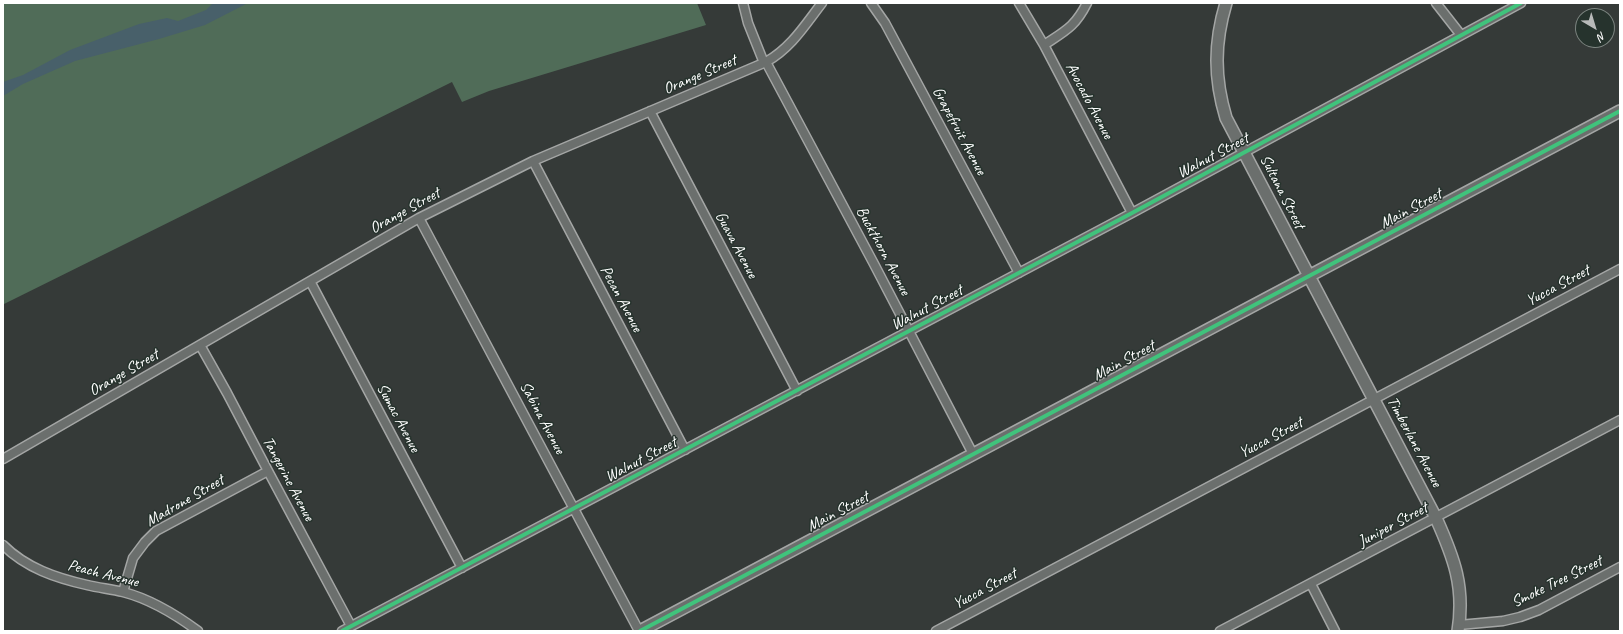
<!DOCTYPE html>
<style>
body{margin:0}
#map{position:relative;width:1623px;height:634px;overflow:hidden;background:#353a38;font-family:Caveat,sans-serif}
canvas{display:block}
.frame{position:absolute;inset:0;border:4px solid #fff;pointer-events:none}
.north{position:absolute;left:1575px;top:8px;width:40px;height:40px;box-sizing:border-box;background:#26332d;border:1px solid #7d8581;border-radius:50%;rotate:142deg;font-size:11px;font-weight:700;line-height:16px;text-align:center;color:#fff}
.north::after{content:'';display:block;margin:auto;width:14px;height:18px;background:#b8bab9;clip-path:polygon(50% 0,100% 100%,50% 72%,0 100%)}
</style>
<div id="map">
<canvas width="1623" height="634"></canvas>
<div class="frame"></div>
<div class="north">N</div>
</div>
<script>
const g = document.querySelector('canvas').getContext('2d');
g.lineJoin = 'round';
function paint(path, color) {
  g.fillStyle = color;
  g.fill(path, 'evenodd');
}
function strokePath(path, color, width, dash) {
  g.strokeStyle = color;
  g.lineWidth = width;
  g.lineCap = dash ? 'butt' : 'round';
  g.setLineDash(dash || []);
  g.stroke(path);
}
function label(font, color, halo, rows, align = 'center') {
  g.font = font + ' Caveat,sans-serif';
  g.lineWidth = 3;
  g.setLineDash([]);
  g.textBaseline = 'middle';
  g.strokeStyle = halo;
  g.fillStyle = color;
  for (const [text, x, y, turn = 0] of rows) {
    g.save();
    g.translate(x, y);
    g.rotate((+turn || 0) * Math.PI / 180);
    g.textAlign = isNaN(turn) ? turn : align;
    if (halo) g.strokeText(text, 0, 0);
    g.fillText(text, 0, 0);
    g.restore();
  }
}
paint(new Path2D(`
 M 3,3 L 697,3 L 706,25 L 489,91 L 462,102 L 452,82 L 4,304 L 3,301 Z`), '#506c58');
paint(new Path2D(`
 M 213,3 L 248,3 L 205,25 L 159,39 L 75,61 L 23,84 L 3,96 L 3,82 L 23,75 L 70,50 L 139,24 L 167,18 L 178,21 L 206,10 Z`), '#48606a');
const street = new Path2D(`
 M 743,3 L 748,23 L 764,63
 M 871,3 L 885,23 L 1019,273
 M 1019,3 L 1044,45 L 1132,213
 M 1436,3 L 1461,35
 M 1044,45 C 1065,31 1075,27 1087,3
 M 766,62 L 874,264 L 973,454
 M 650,111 L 797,391
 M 533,161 L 685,450
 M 419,218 L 639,631
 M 310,281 L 462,568
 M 200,345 L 227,393 L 268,471 L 351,626
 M 3,459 L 419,218 L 533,161 L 766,62 C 791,48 805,25 822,3
 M 3,545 C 26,568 56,578 87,585 C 99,588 111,589 123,592 C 150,599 175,614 198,631
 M 1311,584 L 1335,631
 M 123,592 L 133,558 L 145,542 L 156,531 L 268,471
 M 1459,625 L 1503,621 L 1520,617 L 1539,610 L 1620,567
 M 342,631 L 1132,213 L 1521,3
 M 936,631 L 1620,269
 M 1220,631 L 1620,420`);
const secondary = new Path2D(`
 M 1226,3 C 1214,43 1214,78 1226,118 L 1436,518 C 1454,558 1465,587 1458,631
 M 640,631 L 1620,111`);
strokePath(street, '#a4a6a5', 11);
strokePath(secondary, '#a4a6a5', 14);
strokePath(street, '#6b6f6d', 8);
strokePath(secondary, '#6b6f6d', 11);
strokePath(new Path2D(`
 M 342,631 L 1132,213 L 1521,3
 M 640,631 L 1620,111`), '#40c37c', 4);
label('16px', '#fff', '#26332d', [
 ["Orange Street",700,75,-23],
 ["Avocado Avenue",1089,101,62],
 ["Grapefruit Avenue",959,131,62],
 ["Walnut Street",1213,156,-28],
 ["Sultana Street",1282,192,63],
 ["Main Street",1411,209,-28],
 ["Orange Street",405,211,-29],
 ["Guava Avenue",736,245,62],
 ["Buckthorn Avenue",883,251,62],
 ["Yucca Street",1558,286,-28],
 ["Pecan Avenue",621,299,62],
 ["Walnut Street",927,308,-28],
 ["Main Street",1124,361,-28],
 ["Orange Street",124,373,-30],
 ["Sumac Avenue",398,418,62],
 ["Sabina Avenue",542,418,62],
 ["Yucca Street",1271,438,-28],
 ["Timberlane Avenue",1414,442,62],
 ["Walnut Street",641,460,-28],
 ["Tangerine Avenue",288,479,62],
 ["Madrone Street",185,501,-30],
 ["Main Street",838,512,-28],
 ["Juniper Street",1393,525,-28],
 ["Peach Avenue",103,574,14],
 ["Smoke Tree Street",1557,582,-26],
 ["Yucca Street",985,589,-28]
]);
</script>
